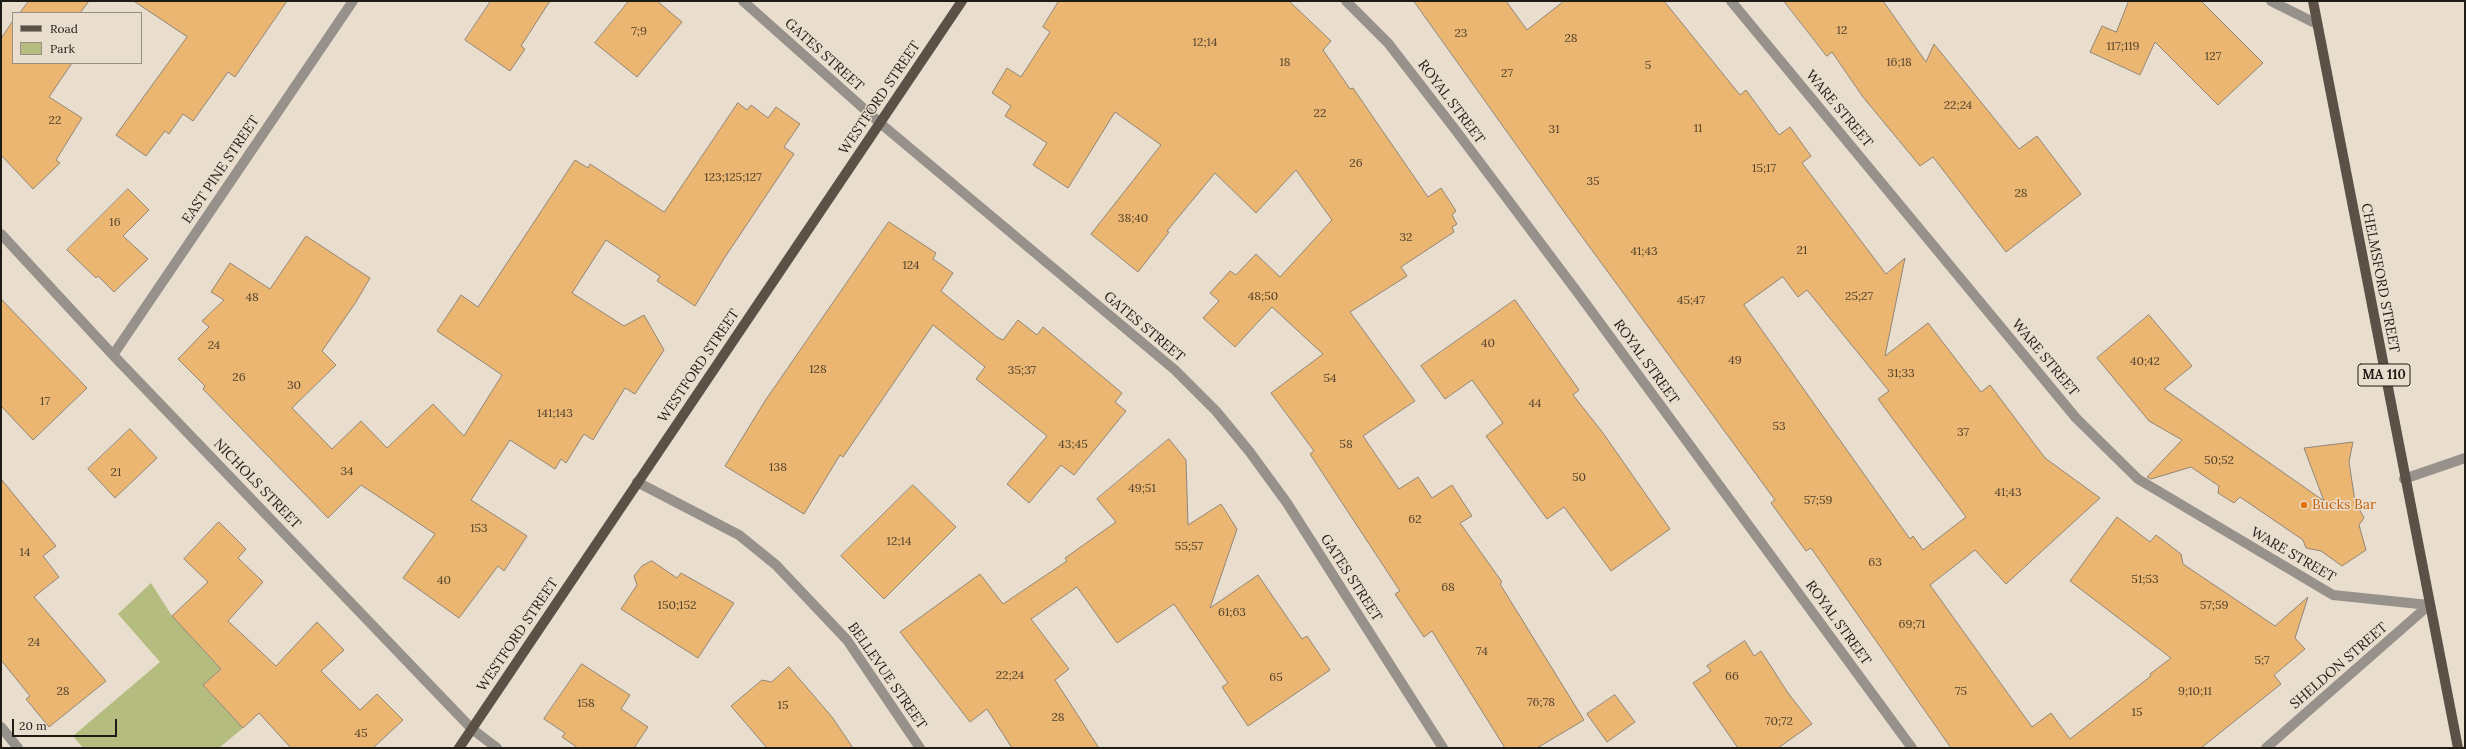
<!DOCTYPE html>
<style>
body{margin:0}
#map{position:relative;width:2466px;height:749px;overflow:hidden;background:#e9dece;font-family:Lora,serif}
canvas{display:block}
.frame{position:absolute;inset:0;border:2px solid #1f1b15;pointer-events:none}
.legend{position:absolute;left:12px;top:12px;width:130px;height:52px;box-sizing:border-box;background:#e9dece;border:1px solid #989084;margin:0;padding:5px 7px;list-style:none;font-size:12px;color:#1f1b15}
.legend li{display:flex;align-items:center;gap:8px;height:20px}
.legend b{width:20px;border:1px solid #989084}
.scale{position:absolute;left:12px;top:719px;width:105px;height:18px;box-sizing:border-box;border:2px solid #1f1b15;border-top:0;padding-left:5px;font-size:12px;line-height:14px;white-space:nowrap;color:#1f1b15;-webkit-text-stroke:3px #e9dece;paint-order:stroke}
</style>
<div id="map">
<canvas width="2466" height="749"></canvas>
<div class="frame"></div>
<ul class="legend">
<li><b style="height:5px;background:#5b5147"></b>Road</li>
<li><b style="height:11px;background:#b4bd7f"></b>Park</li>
</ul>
<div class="scale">20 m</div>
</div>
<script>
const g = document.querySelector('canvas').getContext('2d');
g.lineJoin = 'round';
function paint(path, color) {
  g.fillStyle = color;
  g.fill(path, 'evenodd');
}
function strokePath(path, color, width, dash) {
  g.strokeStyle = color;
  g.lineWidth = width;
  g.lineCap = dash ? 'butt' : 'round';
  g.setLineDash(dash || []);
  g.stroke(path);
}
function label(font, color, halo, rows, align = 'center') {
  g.font = font + ' Lora,serif';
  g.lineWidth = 3;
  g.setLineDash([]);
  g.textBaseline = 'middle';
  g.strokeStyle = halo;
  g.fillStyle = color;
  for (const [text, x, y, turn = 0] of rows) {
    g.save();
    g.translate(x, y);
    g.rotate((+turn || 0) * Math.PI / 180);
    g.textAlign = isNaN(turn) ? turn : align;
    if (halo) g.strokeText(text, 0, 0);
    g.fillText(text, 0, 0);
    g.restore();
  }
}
paint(new Path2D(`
 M 151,583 L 172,616 L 221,669 L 203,685 L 243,728 L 219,748 L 83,748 L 73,736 L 160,662 L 118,614 Z`), '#b4bd7f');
const building = new Path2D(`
 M 29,1 L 89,1 L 80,13 L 20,13 Z
 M 134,1 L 287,1 L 235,77 L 228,72 L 193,121 L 183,114 L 169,134 L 165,131 L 146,156 L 116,135 L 187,37 Z
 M 491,1 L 550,1 L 521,46 L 525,49 L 510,71 L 465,40 Z
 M 629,1 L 657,1 L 682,22 L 637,77 L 595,43 Z
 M 1059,1 L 1289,1 L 1331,41 L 1323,50 L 1350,89 L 1353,88 L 1428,197 L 1441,188 L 1456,211 L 1452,215 L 1457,224 L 1452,227 L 1454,232 L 1401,267 L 1407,276 L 1350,312 L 1415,401 L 1363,436 L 1399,489 L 1418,477 L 1432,498 L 1452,485 L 1472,516 L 1460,523 L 1502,582 L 1500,584 L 1584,720 L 1537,748 L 1505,748 L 1432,631 L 1424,637 L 1395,594 L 1400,591 L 1310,454 L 1314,451 L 1271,393 L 1323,354 L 1272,307 L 1235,347 L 1203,318 L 1219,301 L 1210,293 L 1230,271 L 1236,275 L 1256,254 L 1280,277 L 1332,220 L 1296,170 L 1256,213 L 1215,173 L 1167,231 L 1169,232 L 1138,272 L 1091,234 L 1161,145 L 1115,112 L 1068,188 L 1033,165 L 1047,143 L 1005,116 L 1011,106 L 992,93 L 1007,68 L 1021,77 L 1050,32 L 1043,27 Z
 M 1414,1 L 1506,1 L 1527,30 L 1564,1 L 1664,1 L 1740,95 L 1746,90 L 1779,135 L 1790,127 L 1811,156 L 1802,163 L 1886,274 L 1905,258 L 1885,356 L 1928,323 L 1981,392 L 1990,385 L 2045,458 L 2100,498 L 2006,584 L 1975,550 L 1930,585 L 2032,727 L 2051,713 L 2070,739 L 2151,676 L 2150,674 L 2171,658 L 2070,581 L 2117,517 L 2150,542 L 2156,535 L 2181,554 L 2183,564 L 2275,626 L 2308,597 L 2295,638 L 2305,649 L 2274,675 L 2281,684 L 2201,748 L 1951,748 L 1811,548 L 1806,551 L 1771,503 L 1775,500 L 1572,223 ZM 1783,277 L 1798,297 L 1807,290 L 1889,391 L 1878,399 L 1966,517 L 1923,550 L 1913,536 L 1910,539 L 1744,305 Z
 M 1784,1 L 1883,1 L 1926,62 L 1934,44 L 2019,149 L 2037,136 L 2081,194 L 2006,252 L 1933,157 L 1920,166 L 1863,97 L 1832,52 L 1827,56 Z
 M 2129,1 L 2201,1 L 2263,63 L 2218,105 L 2155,42 L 2140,75 L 2090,52 L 2102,26 L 2116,32 Z
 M 13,21 L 13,63 L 72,63 L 49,97 L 82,118 L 56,160 L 60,163 L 33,189 L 1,155 L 1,39 Z
 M 738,103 L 747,110 L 751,105 L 768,118 L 776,107 L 800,124 L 784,147 L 794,154 L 725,257 L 695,306 L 657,281 L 660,276 L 606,240 L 572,293 L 624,326 L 644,315 L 664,350 L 635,394 L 625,388 L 593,440 L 584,434 L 566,463 L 561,459 L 555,469 L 510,440 L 471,500 L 527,536 L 504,571 L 498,566 L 459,618 L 403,578 L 435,534 L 361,485 L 328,518 L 203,389 L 205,386 L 178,359 L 209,327 L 202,321 L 224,300 L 211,292 L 230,263 L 270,289 L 306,236 L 370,278 L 356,302 L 322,351 L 336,365 L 292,408 L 332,449 L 361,421 L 387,448 L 433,404 L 464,436 L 502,375 L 437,331 L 461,295 L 478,307 L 575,160 L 588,168 L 590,164 L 664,212 Z
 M 128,189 L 149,210 L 123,236 L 148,259 L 114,292 L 98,276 L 96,278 L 67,250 Z
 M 889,222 L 936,253 L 933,259 L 953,273 L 941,291 L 997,337 L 1003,340 L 1018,320 L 1037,335 L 1043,327 L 1122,393 L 1115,402 L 1126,411 L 1074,475 L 1061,465 L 1029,503 L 1007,484 L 1047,436 L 976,379 L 985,367 L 933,325 L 843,457 L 840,455 L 804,514 L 725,466 L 765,401 Z
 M 1,299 L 87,388 L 33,440 L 1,406 Z
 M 1515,300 L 1579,390 L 1573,395 L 1603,433 L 1670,529 L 1611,571 L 1564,507 L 1547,519 L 1486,436 L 1503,423 L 1472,380 L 1445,399 L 1421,366 Z
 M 2149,315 L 2192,366 L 2164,389 L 2324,501 L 2304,448 L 2353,442 L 2349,462 L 2355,501 L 2364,518 L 2359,525 L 2366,550 L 2342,566 L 2321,551 L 2306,548 L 2303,540 L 2240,497 L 2234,503 L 2218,493 L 2219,486 L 2191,467 L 2151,479 L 2147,477 L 2182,440 L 2149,421 L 2097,358 Z
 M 130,429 L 157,458 L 115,498 L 88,469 Z
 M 1169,439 L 1186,460 L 1188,525 L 1221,504 L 1237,529 L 1210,608 L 1258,575 L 1302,639 L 1307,636 L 1330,670 L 1248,726 L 1222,687 L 1228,683 L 1174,604 L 1117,643 L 1077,587 L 1031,619 L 1069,669 L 1055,680 L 1099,748 L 1012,748 L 987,709 L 970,722 L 900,632 L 980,574 L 1003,604 L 1067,561 L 1065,558 L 1116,522 L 1097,499 Z
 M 1,479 L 56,546 L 43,556 L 59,577 L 34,597 L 106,681 L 49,727 L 26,699 L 30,696 L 1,660 Z
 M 913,485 L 956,527 L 884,599 L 841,556 Z
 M 219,522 L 246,549 L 238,558 L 263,582 L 228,621 L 276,666 L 317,622 L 344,650 L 321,671 L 360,710 L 377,694 L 403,720 L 373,748 L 291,748 L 259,713 L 243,728 L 203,685 L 221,669 L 172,616 L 208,582 L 184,559 Z
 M 652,561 L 677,578 L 681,573 L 734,603 L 698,658 L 621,609 L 637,585 L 634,576 L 642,566 Z
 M 1745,641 L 1754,656 L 1761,651 L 1788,693 L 1812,724 L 1778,748 L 1738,748 L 1693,683 L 1711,671 L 1707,666 Z
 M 582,664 L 630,695 L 621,709 L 648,727 L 634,748 L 578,748 L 562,737 L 565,733 L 544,719 Z
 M 789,667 L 832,717 L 853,748 L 767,748 L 731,706 L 762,680 L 771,682 Z
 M 1615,695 L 1635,722 L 1607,742 L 1587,714 Z`);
paint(building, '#eab671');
strokePath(building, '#918577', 1);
strokePath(new Path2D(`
 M 743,1 L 880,123 L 1175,370 L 1216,411 L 1249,451 L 1287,503 L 1443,748
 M 1346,1 L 1388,43 L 1454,128 L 1578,293 L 1912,748
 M 1731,1 L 2076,418 L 2138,479 L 2333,595 L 2429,605
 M 2271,1 L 2317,24
 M 1,234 L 113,355 L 472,729 L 497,748
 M 113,355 L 353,1
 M 2404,479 L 2465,458
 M 637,482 L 739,535 L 776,565 L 847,640 L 920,748
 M 1,727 L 18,748
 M 2266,748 L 2429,605`), '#97918b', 10);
strokePath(new Path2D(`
 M 2313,1 L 2458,748
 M 459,748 L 962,1`), '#5b5147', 10);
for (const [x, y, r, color] of [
 [2304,505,4,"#e8710a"]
]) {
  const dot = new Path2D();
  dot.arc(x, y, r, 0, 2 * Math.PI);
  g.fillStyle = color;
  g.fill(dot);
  strokePath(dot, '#e9dece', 1.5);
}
label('12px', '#52422c', null, [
 ["12",1842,31],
 ["7;9",639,32],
 ["23",1461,34],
 ["28",1571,39],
 ["12;14",1205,43],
 ["117;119",2123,47],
 ["127",2213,57],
 ["18",1285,63],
 ["16;18",1899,63],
 ["5",1648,66],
 ["27",1507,74],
 ["22;24",1958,106],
 ["22",1320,114],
 ["22",55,121],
 ["11",1698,129],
 ["31",1554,130],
 ["26",1356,164],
 ["15;17",1764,169],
 ["123;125;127",733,178],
 ["35",1593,182],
 ["28",2021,194],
 ["38;40",1133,219],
 ["16",115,223],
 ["32",1406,238],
 ["21",1802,251],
 ["41;43",1644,252],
 ["124",911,266],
 ["48;50",1263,297],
 ["25;27",1859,297],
 ["48",252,298],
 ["45;47",1691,301],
 ["40",1488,344],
 ["24",214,346],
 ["49",1735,361],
 ["40;42",2145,362],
 ["128",818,370],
 ["35;37",1022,371],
 ["31;33",1901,374],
 ["26",239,378],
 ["54",1330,379],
 ["30",294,386],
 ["17",45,402],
 ["44",1535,404],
 ["141;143",555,414],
 ["53",1779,427],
 ["37",1963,433],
 ["43;45",1073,445],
 ["58",1346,445],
 ["50;52",2219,461],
 ["138",778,468],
 ["34",347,472],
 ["21",116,473],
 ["50",1579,478],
 ["49;51",1142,489],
 ["41;43",2008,493],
 ["57;59",1818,501],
 ["62",1415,520],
 ["153",479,529],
 ["12;14",899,542],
 ["55;57",1189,547],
 ["14",25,553],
 ["63",1875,563],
 ["51;53",2145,580],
 ["40",444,581],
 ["68",1448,588],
 ["150;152",677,606],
 ["57;59",2214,606],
 ["61;63",1232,613],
 ["69;71",1912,625],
 ["24",34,643],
 ["74",1482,652],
 ["5;7",2262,661],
 ["22;24",1010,676],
 ["66",1732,677],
 ["65",1276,678],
 ["28",63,692],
 ["75",1961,692],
 ["9;10;11",2195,692],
 ["76;78",1541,703],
 ["158",586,704],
 ["15",783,706],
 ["15",2137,713],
 ["28",1058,718],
 ["70;72",1779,722],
 ["45",361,734]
]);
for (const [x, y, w] of [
 [2384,375,52]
]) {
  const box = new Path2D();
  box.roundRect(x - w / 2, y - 11, w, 22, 3);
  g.fillStyle = '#e9dece';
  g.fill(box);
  strokePath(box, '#1f1b15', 1);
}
label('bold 13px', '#1f1b15', null, [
 ["MA 110",2384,375]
]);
label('14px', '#1f1b15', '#e9dece', [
 ["GATES STREET",824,55,42],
 ["WESTFORD STREET",880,98,-56],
 ["ROYAL STREET",1451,102,53],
 ["WARE STREET",1839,109,50],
 ["EAST PINE STREET",221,170,-56],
 ["CHELMSFORD STREET",2380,278,79],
 ["GATES STREET",1144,327,40],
 ["WARE STREET",2045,358,50],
 ["ROYAL STREET",1646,362,54],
 ["WESTFORD STREET",699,366,-56],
 ["NICHOLS STREET",257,484,46],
 ["WARE STREET",2293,555,30],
 ["GATES STREET",1351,578,57],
 ["ROYAL STREET",1838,623,54],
 ["WESTFORD STREET",518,635,-56],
 ["SHELDON STREET",2339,666,-41],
 ["BELLEVUE STREET",887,676,55]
]);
label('14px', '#c56008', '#e9dece', [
 ["Bucks Bar",2312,505]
], 'left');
</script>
